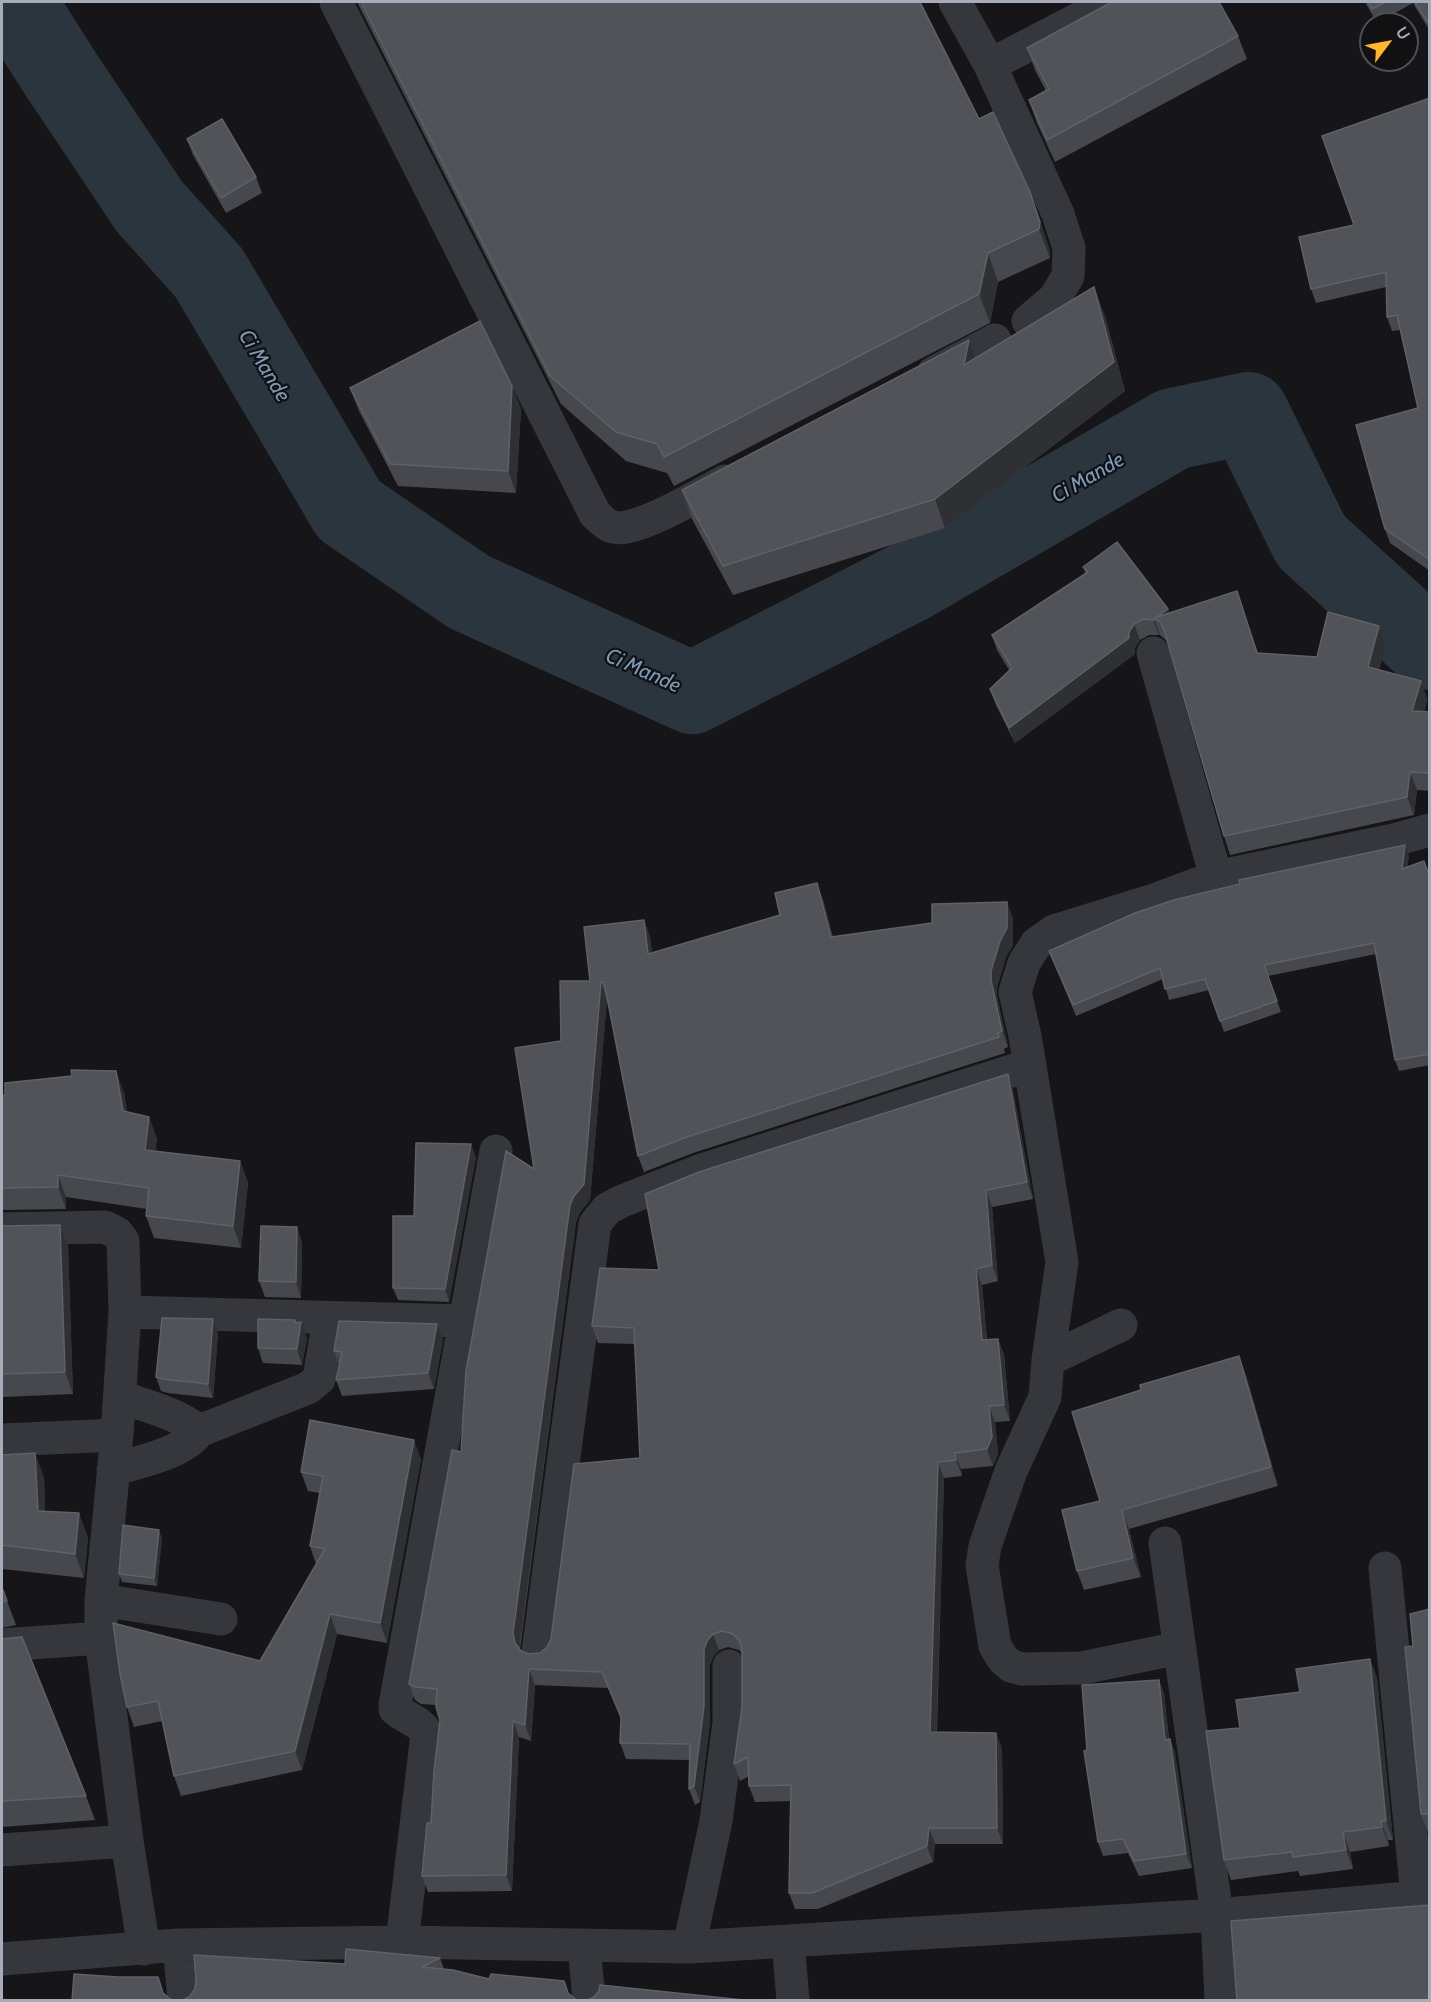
<!DOCTYPE html>
<style>
body{margin:0}
#map{position:relative;width:1431px;height:2002px;overflow:hidden;background:#161618;font-family:Cabin,sans-serif}
canvas{display:block}
.frame{position:absolute;inset:0;border:3px solid #a6acb9;pointer-events:none}
.north{position:absolute;left:1359px;top:12px;width:60px;height:60px;box-sizing:border-box;background:#111113;border:2px solid #4d4f55;border-radius:50%;rotate:58deg;font-size:16px;font-weight:700;line-height:24px;text-align:center;color:#a6acb9}
.north::after{content:'';display:block;margin:auto;width:21px;height:27px;background:#ffb726;clip-path:polygon(50% 0,100% 100%,50% 72%,0 100%)}
</style>
<div id="map">
<canvas width="1431" height="2002"></canvas>
<div class="frame"></div>
<div class="north">U</div>
</div>
<script>
const g = document.querySelector('canvas').getContext('2d');
g.lineJoin = 'round';
function strokePath(path, color, width, dash) {
  g.strokeStyle = color;
  g.lineWidth = width;
  g.lineCap = dash ? 'butt' : 'round';
  g.setLineDash(dash || []);
  g.stroke(path);
}
function paint(path, color) {
  g.fillStyle = color;
  g.fill(path, 'evenodd');
}
function label(font, color, halo, rows, align = 'center') {
  g.font = font + ' Cabin,sans-serif';
  g.lineWidth = 4.5;
  g.setLineDash([]);
  g.textBaseline = 'middle';
  g.strokeStyle = halo;
  g.fillStyle = color;
  for (const [text, x, y, turn = 0] of rows) {
    g.save();
    g.translate(x, y);
    g.rotate((+turn || 0) * Math.PI / 180);
    g.textAlign = isNaN(turn) ? turn : align;
    if (halo) g.strokeText(text, 0, 0);
    g.fillText(text, 0, 0);
    g.restore();
  }
}
strokePath(new Path2D(`
 M 15,2 L 60,73 L 149,206 L 209,273 L 349,510 L 469,592 L 692,693 L 911,581 L 1173,429 L 1248,413 L 1311,541 L 1430,649`), '#2a353d', 82);
strokePath(new Path2D(`
 M 336,2 L 595,514 C 600,518 605,524 610,526 C 631,537 703,492 725,481
 M 955,2 L 990,65 L 1058,214 L 1069,248 L 1068,276 L 1055,298 L 1028,321
 M 990,65 L 1111,2
 M 933,373 L 995,340
 M 1153,653 L 1216,877
 M 2,1229 L 105,1227 L 117,1233 L 123,1241 L 125,1312 L 117,1435 L 101,1600 L 101,1638 L 127,1841 L 144,1949
 M 125,1312 L 464,1321
 M 1048,1360 L 1121,1325
 M 120,1397 C 147,1406 176,1413 199,1431
 M 2,1440 L 117,1435
 M 113,1470 C 140,1461 183,1454 199,1431 L 308,1388 L 319,1379 L 329,1318
 M 1165,1543 L 1217,1915 L 1221,2000
 M 1385,1568 L 1417,1896
 M 101,1600 L 221,1619
 M 2,1645 L 101,1638
 M 1179,1648 L 1082,1668 L 1022,1669 L 1011,1666 L 1003,1659 L 995,1646 L 982,1565 L 985,1546 L 1011,1471 L 1045,1397 L 1048,1360 L 1062,1262 L 1025,1036 L 1015,992 L 1024,963 L 1036,944 L 1054,931 L 1154,900 L 1216,877 L 1394,840 L 1430,830
 M 538,1652 L 595,1224 L 607,1209 L 622,1201 L 699,1171 L 1030,1065
 M 2,1850 L 127,1841
 M 788,1941 L 793,2000
 M 402,1942 L 427,1734 C 422,1722 405,1718 395,1709 L 395,1705 L 496,1151
 M 179,1945 L 184,2000
 M 584,1945 L 589,2000
 M 689,1947 L 716,1821 L 729,1723 L 729,1666
 M 2,1959 L 179,1945 L 402,1942 L 689,1947 L 1217,1915 L 1430,1896`), '#36373d', 33);
paint(new Path2D(`
 M 357,2 L 920,2 L 979,119 L 1040,221 L 1050,251 L 1050,258 L 998,282 L 990,323 L 674,486 L 667,473 L 626,461 L 561,404 Z
 M 1365,2 L 1430,2 L 1430,31 L 1413,3 L 1377,23 Z
 M 1238,36 L 1247,59 L 1055,162 L 1037,123 L 1029,100 L 1046,91 L 1035,70 L 1027,48 Z
 M 1430,98 L 1430,571 L 1390,543 L 1385,529 L 1418,408 L 1400,330 L 1392,331 L 1387,317 L 1386,287 L 1316,303 L 1311,289 L 1354,225 Z
 M 187,139 L 256,177 L 262,193 L 226,213 L 193,155 Z
 M 1105,316 L 1125,391 L 945,528 L 733,595 L 692,519 L 682,490 L 969,340 L 975,358 Z
 M 350,388 L 521,408 L 516,493 L 398,486 L 359,411 Z
 M 1083,567 L 1170,613 L 1243,610 L 1258,653 L 1317,657 L 1379,626 L 1386,644 L 1379,670 L 1421,681 L 1427,699 L 1424,712 L 1430,712 L 1430,791 L 1417,790 L 1414,815 L 1230,855 L 1224,836 L 1168,643 L 1166,640 L 1161,636 L 1160,635 L 1149,635 L 1140,640 L 1135,648 L 1135,654 L 1015,743 L 996,705 L 990,689 L 1009,670 L 997,650 L 992,635 L 1086,574 Z
 M 1409,855 L 1407,867 L 1430,877 L 1430,1065 L 1399,1071 L 1395,1060 L 1376,954 L 1268,976 L 1281,1012 L 1224,1032 L 1209,990 L 1169,1000 L 1163,979 L 1076,1016 L 1049,951 Z
 M 823,899 L 833,937 L 1013,918 L 1013,945 L 1006,957 L 997,987 L 997,996 L 1008,1047 L 1004,1049 L 1005,1053 L 693,1153 L 644,1172 L 638,1156 L 608,999 L 607,999 L 590,1200 L 580,1212 L 576,1222 L 520,1649 L 521,1651 L 529,1654 L 540,1653 L 547,1647 L 640,1458 L 635,1344 L 598,1343 L 592,1326 L 659,1270 L 1013,1090 L 1033,1199 L 992,1207 L 998,1281 L 982,1285 L 987,1340 L 998,1339 L 1004,1355 L 1010,1421 L 995,1422 L 998,1454 L 993,1466 L 961,1469 L 962,1476 L 944,1478 L 937,1732 L 996,1733 L 1002,1749 L 1003,1844 L 935,1844 L 933,1862 L 818,1909 L 795,1909 L 789,1893 L 790,1801 L 755,1802 L 749,1786 L 749,1776 L 740,1781 L 734,1764 L 742,1707 L 742,1653 L 739,1650 L 728,1647 L 719,1650 L 713,1657 L 710,1665 L 710,1722 L 700,1802 L 695,1805 L 689,1789 L 690,1760 L 626,1759 L 620,1743 L 621,1719 L 608,1688 L 535,1685 L 531,1741 L 519,1737 L 512,1891 L 428,1892 L 422,1876 L 431,1823 L 440,1720 L 436,1705 L 421,1704 L 415,1700 L 409,1684 L 461,1452 L 534,1169 L 561,1041 L 590,981 L 644,920 L 650,937 L 652,953 L 780,915 Z
 M 124,1093 L 127,1112 L 149,1117 L 157,1139 L 155,1151 L 240,1161 L 248,1183 L 241,1248 L 154,1238 L 146,1216 L 147,1209 L 66,1197 L 66,1209 L 2,1210 L 2,1096 Z
 M 476,1157 L 449,1302 L 398,1300 L 393,1288 L 414,1216 Z
 M 60,1225 L 68,1246 L 73,1394 L 2,1397 L 2,1226 Z
 M 302,1242 L 301,1298 L 265,1297 L 259,1281 Z
 M 295,1320 L 307,1338 L 302,1365 L 263,1363 L 258,1348 Z
 M 218,1333 L 213,1398 L 168,1393 L 161,1391 L 156,1377 Z
 M 443,1339 L 434,1389 L 342,1396 L 336,1380 L 339,1365 L 334,1351 Z
 M 1246,1375 L 1278,1486 L 1129,1529 L 1141,1577 L 1084,1590 L 1077,1571 L 1100,1501 Z
 M 2,1455 L 44,1477 L 45,1511 L 88,1537 L 84,1578 L 2,1569 Z
 M 421,1459 L 387,1643 L 337,1634 L 302,1770 L 181,1796 L 174,1776 L 162,1721 L 134,1727 L 127,1707 L 260,1661 L 316,1564 L 310,1546 L 320,1493 L 308,1491 L 301,1472 Z
 M 162,1538 L 157,1586 L 122,1582 L 119,1574 Z
 M 2,1590 L 3,1590 L 16,1625 L 2,1628 Z
 M 1430,1609 L 1430,1837 L 1421,1814 L 1413,1646 Z
 M 2,1639 L 86,1796 L 95,1820 L 2,1827 Z
 M 1370,1659 L 1377,1678 L 1393,1840 L 1388,1840 L 1389,1846 L 1350,1852 L 1353,1869 L 1300,1876 L 1298,1871 L 1231,1880 L 1224,1860 L 1240,1728 L 1300,1692 Z
 M 1159,1680 L 1164,1694 L 1169,1739 L 1170,1739 L 1175,1753 L 1192,1868 L 1139,1876 L 1128,1853 L 1103,1856 L 1098,1842 L 1087,1750 Z
 M 440,1958 L 444,1969 L 489,1979 L 568,1994 L 575,1999 L 345,1964 Z`), '#47484d');
paint(new Path2D(`
 M 1030,192 L 1050,251 L 1050,258 L 1039,229 Z
 M 988,253 L 998,282 L 990,323 L 979,294 Z
 M 1094,287 L 1105,316 L 1125,391 L 945,528 L 935,499 Z
 M 969,340 L 979,369 L 964,365 Z
 M 512,386 L 521,408 L 516,493 L 508,471 Z
 M 1168,609 L 1174,624 L 1160,622 L 1155,619 Z
 M 1154,619 L 1160,635 L 1159,635 L 1153,620 Z
 M 1134,624 L 1140,640 L 1135,648 L 1135,654 L 1015,743 L 1009,728 L 1129,632 Z
 M 1379,626 L 1386,644 L 1375,686 L 1368,667 Z
 M 1421,681 L 1427,699 L 1419,730 L 1412,711 Z
 M 1410,772 L 1417,790 L 1414,815 L 1407,797 Z
 M 1405,845 L 1409,855 L 1406,880 L 1402,869 Z
 M 817,883 L 823,899 L 837,954 L 831,937 Z
 M 1007,902 L 1013,918 L 1013,945 L 1006,957 L 997,987 L 997,996 L 1008,1047 L 1002,1031 L 991,980 L 991,971 Z
 M 644,920 L 650,937 L 654,970 L 648,954 Z
 M 601,982 L 607,999 L 590,1200 L 580,1212 L 576,1222 L 519,1650 L 515,1643 L 513,1633 L 570,1205 L 574,1196 Z
 M 116,1071 L 124,1093 L 131,1133 L 123,1111 Z
 M 1008,1074 L 1013,1090 L 1033,1199 L 1027,1182 Z
 M 149,1117 L 157,1139 L 153,1172 L 145,1150 Z
 M 471,1144 L 476,1157 L 449,1302 L 445,1289 Z
 M 240,1161 L 248,1183 L 241,1248 L 233,1226 Z
 M 58,1175 L 66,1197 L 66,1209 L 58,1187 Z
 M 986,1190 L 992,1207 L 998,1281 L 992,1265 Z
 M 60,1225 L 68,1246 L 73,1394 L 65,1372 Z
 M 297,1227 L 302,1242 L 301,1298 L 296,1282 Z
 M 976,1269 L 982,1285 L 988,1356 L 982,1340 Z
 M 213,1319 L 218,1333 L 213,1398 L 208,1384 Z
 M 295,1320 L 299,1332 L 301,1322 L 307,1338 L 302,1365 L 297,1349 Z
 M 437,1324 L 443,1339 L 434,1389 L 428,1373 Z
 M 998,1339 L 1004,1355 L 1010,1421 L 1004,1405 Z
 M 1239,1356 L 1246,1375 L 1278,1486 L 1271,1467 Z
 M 989,1406 L 995,1422 L 998,1454 L 993,1466 L 987,1449 Z
 M 414,1440 L 421,1459 L 387,1643 L 380,1623 Z
 M 35,1453 L 44,1477 L 46,1536 L 38,1511 Z
 M 955,1453 L 961,1469 L 962,1476 L 956,1460 Z
 M 938,1462 L 944,1478 L 936,1749 L 930,1732 Z
 M 1122,1510 L 1129,1529 L 1141,1577 L 1133,1558 Z
 M 79,1513 L 88,1537 L 84,1578 L 75,1554 Z
 M 159,1530 L 162,1538 L 157,1586 L 154,1578 Z
 M 330,1614 L 337,1634 L 302,1770 L 295,1751 Z
 M 713,1634 L 719,1650 L 713,1657 L 710,1665 L 710,1722 L 700,1802 L 694,1786 L 704,1649 L 707,1641 Z
 M 1370,1659 L 1377,1678 L 1393,1840 L 1386,1821 Z
 M 529,1669 L 535,1685 L 531,1741 L 525,1725 Z
 M 1159,1680 L 1164,1694 L 1170,1754 L 1165,1740 Z
 M 513,1721 L 519,1737 L 512,1891 L 506,1875 Z
 M 996,1733 L 1002,1749 L 1003,1844 L 997,1828 Z
 M 1170,1739 L 1175,1753 L 1192,1868 L 1186,1854 Z
 M 1381,1821 L 1388,1840 L 1389,1846 L 1382,1827 Z
 M 929,1828 L 935,1844 L 933,1862 L 927,1846 Z
 M 1343,1832 L 1350,1852 L 1353,1869 L 1346,1850 Z`), '#2f3033');
const building = new Path2D(`
 M 361,2 L 920,2 L 979,119 L 993,112 L 1030,192 L 1040,222 L 1039,229 L 988,253 L 979,294 L 664,457 L 657,444 L 616,432 L 550,376 Z
 M 1112,2 L 1219,2 L 1238,36 L 1047,140 L 1029,100 L 1049,89 L 1027,48 Z
 M 1368,2 L 1385,2 L 1372,9 Z
 M 1415,2 L 1430,2 L 1430,26 Z
 M 1430,98 L 1430,560 L 1385,529 L 1356,425 L 1418,408 L 1397,315 L 1387,317 L 1386,272 L 1311,289 L 1299,237 L 1354,225 L 1322,136 Z
 M 222,119 L 256,177 L 221,198 L 187,139 Z
 M 1094,287 L 1114,362 L 935,499 L 723,566 L 682,490 L 969,340 L 964,365 Z
 M 480,321 L 512,386 L 508,471 L 390,464 L 350,388 Z
 M 1117,542 L 1168,609 L 1157,617 L 1154,618 L 1155,619 L 1153,620 L 1143,619 L 1134,624 L 1129,632 L 1129,638 L 1009,728 L 990,689 L 1012,668 L 992,635 L 1088,572 L 1083,567 Z
 M 1237,591 L 1257,653 L 1317,657 L 1328,612 L 1379,626 L 1368,667 L 1421,681 L 1412,711 L 1430,712 L 1430,773 L 1410,772 L 1407,797 L 1224,836 L 1164,630 L 1160,622 L 1154,618 Z
 M 1405,845 L 1402,869 L 1424,861 L 1430,878 L 1430,1054 L 1395,1060 L 1374,943 L 1264,965 L 1277,1001 L 1220,1021 L 1205,979 L 1165,989 L 1160,968 L 1073,1005 L 1049,951 L 1135,913 L 1174,900 L 1240,884 L 1239,880 Z
 M 817,883 L 831,937 L 932,923 L 932,904 L 1007,902 L 1007,928 L 1000,941 L 991,971 L 991,980 L 1002,1031 L 998,1033 L 999,1037 L 687,1137 L 638,1156 L 604,982 L 601,982 L 584,1184 L 574,1196 L 570,1205 L 513,1633 L 515,1643 L 521,1651 L 529,1654 L 540,1653 L 547,1647 L 551,1639 L 574,1464 L 640,1458 L 634,1328 L 592,1326 L 600,1268 L 659,1270 L 645,1194 L 699,1172 L 1008,1074 L 1027,1182 L 986,1190 L 992,1265 L 976,1269 L 982,1340 L 998,1339 L 1004,1405 L 989,1406 L 992,1437 L 987,1449 L 955,1453 L 956,1460 L 938,1462 L 930,1732 L 996,1733 L 997,1828 L 929,1828 L 927,1846 L 812,1893 L 789,1893 L 791,1785 L 749,1786 L 748,1757 L 734,1764 L 742,1707 L 742,1650 L 740,1641 L 733,1634 L 722,1631 L 713,1634 L 707,1641 L 704,1649 L 704,1706 L 694,1786 L 689,1789 L 690,1744 L 620,1743 L 621,1717 L 602,1672 L 529,1669 L 525,1725 L 513,1721 L 506,1875 L 422,1876 L 427,1823 L 431,1823 L 434,1771 L 440,1720 L 436,1707 L 437,1689 L 415,1687 L 409,1684 L 452,1450 L 461,1452 L 466,1371 L 506,1151 L 534,1169 L 515,1048 L 561,1041 L 560,981 L 590,981 L 584,927 L 644,920 L 648,954 L 780,915 L 775,893 Z
 M 71,1070 L 116,1071 L 123,1111 L 149,1117 L 145,1150 L 240,1161 L 233,1226 L 146,1216 L 149,1188 L 58,1175 L 58,1187 L 2,1188 L 2,1096 L 5,1095 L 5,1083 L 72,1076 Z
 M 416,1143 L 471,1144 L 445,1289 L 393,1288 L 393,1216 L 414,1216 Z
 M 60,1225 L 65,1372 L 2,1374 L 2,1226 Z
 M 261,1226 L 297,1227 L 296,1282 L 259,1281 Z
 M 162,1318 L 213,1319 L 208,1384 L 163,1379 L 156,1377 Z
 M 258,1319 L 295,1320 L 295,1323 L 301,1322 L 297,1349 L 258,1348 Z
 M 339,1321 L 437,1324 L 428,1373 L 336,1380 L 342,1352 L 334,1351 Z
 M 1239,1356 L 1271,1467 L 1122,1510 L 1133,1558 L 1077,1571 L 1062,1510 L 1100,1501 L 1072,1412 L 1141,1390 L 1140,1385 Z
 M 310,1420 L 414,1440 L 380,1623 L 330,1614 L 295,1751 L 174,1776 L 158,1701 L 127,1707 L 120,1674 L 113,1623 L 260,1661 L 325,1549 L 310,1546 L 323,1476 L 301,1472 Z
 M 35,1453 L 38,1511 L 79,1513 L 75,1554 L 2,1545 L 2,1455 Z
 M 123,1525 L 159,1530 L 154,1578 L 119,1574 Z
 M 2,1590 L 3,1590 L 7,1601 L 2,1602 Z
 M 1430,1609 L 1430,1814 L 1421,1814 L 1405,1647 L 1413,1646 L 1410,1614 Z
 M 22,1637 L 86,1796 L 2,1801 L 2,1639 Z
 M 1370,1659 L 1386,1821 L 1381,1821 L 1382,1827 L 1343,1832 L 1346,1850 L 1293,1857 L 1292,1852 L 1224,1860 L 1206,1731 L 1240,1728 L 1236,1700 L 1300,1692 L 1296,1669 Z
 M 1159,1680 L 1165,1740 L 1170,1739 L 1186,1854 L 1134,1861 L 1123,1839 L 1098,1842 L 1084,1751 L 1087,1750 L 1082,1685 Z
 M 1430,1905 L 1430,2001 L 1237,2001 L 1231,1921 Z
 M 346,1949 L 440,1958 L 422,1967 L 453,1970 L 489,1979 L 491,1974 L 564,1981 L 568,1993 L 575,1999 L 582,2001 L 180,2001 L 189,1997 L 195,1989 L 196,1980 L 194,1955 L 345,1964 Z
 M 74,1974 L 118,1977 L 158,1977 L 163,1993 L 170,1999 L 177,2001 L 72,2001 Z
 M 600,1985 L 753,2001 L 585,2001 L 594,1997 L 599,1991 Z`);
paint(building, '#515359');
strokePath(building, '#5f6168', 1.5);
label('italic 21px', '#7a9ab7', '#111113', [
 ["Ci Mande",264,366,59],
 ["Ci Mande",1088,478,-30],
 ["Ci Mande",643,671,24]
]);
</script>
